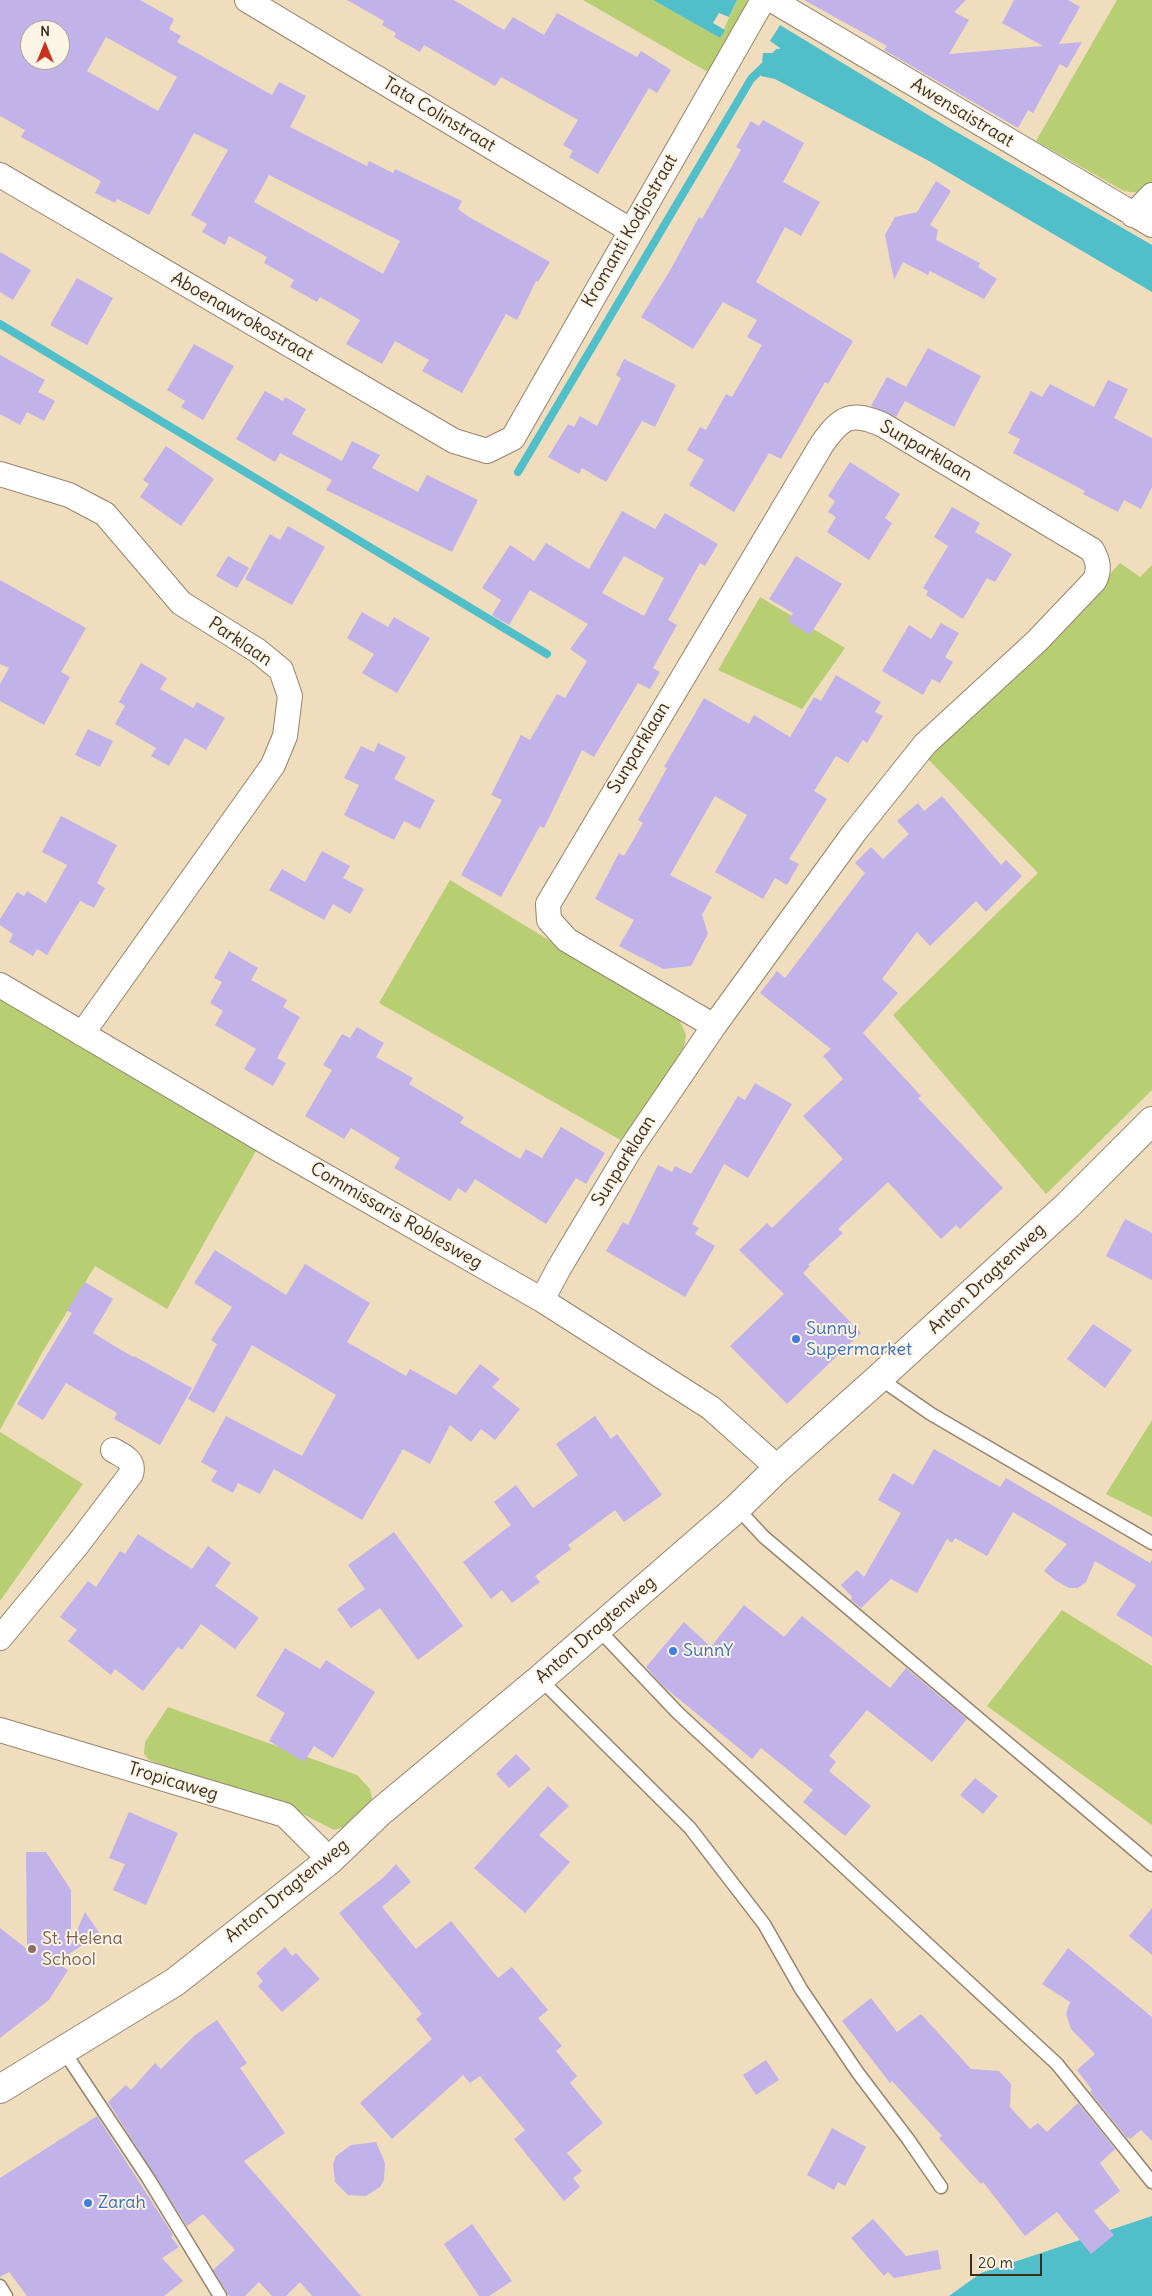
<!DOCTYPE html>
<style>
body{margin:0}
#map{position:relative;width:1152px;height:2296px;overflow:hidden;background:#f0ddbd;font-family:Delius,sans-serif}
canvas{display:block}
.north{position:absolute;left:20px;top:20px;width:50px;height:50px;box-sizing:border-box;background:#fcf5e5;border:1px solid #afa495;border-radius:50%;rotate:0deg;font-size:14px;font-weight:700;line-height:20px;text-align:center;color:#3b2a1e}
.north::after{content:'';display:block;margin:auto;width:18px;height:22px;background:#c8321e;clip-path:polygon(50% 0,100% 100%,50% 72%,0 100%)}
.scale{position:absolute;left:970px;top:2254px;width:72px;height:22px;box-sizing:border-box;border:2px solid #3b2a1e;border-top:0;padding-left:6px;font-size:15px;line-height:18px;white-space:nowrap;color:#3b2a1e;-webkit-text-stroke:4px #fcf5e5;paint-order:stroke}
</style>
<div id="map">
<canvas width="1152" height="2296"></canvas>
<div class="north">N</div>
<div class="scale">20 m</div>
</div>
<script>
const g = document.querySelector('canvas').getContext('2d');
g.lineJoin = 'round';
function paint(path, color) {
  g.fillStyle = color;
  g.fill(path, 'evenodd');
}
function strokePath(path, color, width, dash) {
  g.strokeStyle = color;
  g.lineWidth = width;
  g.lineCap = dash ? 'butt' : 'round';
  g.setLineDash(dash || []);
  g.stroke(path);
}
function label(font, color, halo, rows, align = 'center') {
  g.font = font + ' Delius,sans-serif';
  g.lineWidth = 4;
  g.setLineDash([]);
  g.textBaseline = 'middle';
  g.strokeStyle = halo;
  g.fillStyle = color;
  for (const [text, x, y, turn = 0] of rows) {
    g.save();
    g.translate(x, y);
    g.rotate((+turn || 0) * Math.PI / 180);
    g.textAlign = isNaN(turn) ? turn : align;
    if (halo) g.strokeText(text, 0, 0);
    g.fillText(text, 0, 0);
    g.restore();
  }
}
paint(new Path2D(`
 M 583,0 L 653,0 L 720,38 L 737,0 L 749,0 L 749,7 L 711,74 Z
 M 1117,0 L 1152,0 L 1152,184 C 1142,193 1135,194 1122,190 L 1036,141 Z
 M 1120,563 L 1140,577 L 1152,565 L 1152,1090 L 1046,1194 L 893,1015 L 1038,873 L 928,759 L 1044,646 Z
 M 760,597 L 845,648 L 802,709 L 718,670 Z
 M 450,880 L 679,1019 L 686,1035 L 683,1052 L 624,1142 L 379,1003 Z
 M 0,996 L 256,1151 L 167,1309 L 95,1266 L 43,1351 L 0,1430 Z
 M 1152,1420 L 1152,1517 L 1106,1494 Z
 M 0,1432 L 83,1484 L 0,1601 Z
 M 1062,1610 L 1152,1666 L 1152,1825 L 987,1706 Z
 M 168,1707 L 357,1775 L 370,1789 L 373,1802 L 350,1825 L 334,1830 L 293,1809 L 149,1760 L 144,1754 L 145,1742 Z`), '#b8ce73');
paint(new Path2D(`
 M 653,0 L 737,0 L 729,17 L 719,13 L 713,23 L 725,30 L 720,38 Z
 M 780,25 L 948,127 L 1152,245 L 1152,292 L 929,161 L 775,79 L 761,76 L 763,53 L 778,53 L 780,48 L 770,41 Z
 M 1152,2216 L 1152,2296 L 949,2296 L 981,2273 Z`), '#51bfca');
strokePath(new Path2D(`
 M 0,324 L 547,654
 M 518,472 L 751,79 L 778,53`), '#51bfca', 8);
paint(new Path2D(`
 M 0,0 L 140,0 L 174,19 L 169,29 L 181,36 L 177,42 L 272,95 L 279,82 L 306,96 L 290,127 L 367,166 L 369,161 L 393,173 L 395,169 L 462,201 L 458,209 L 469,217 L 550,262 L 538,282 L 536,281 L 517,320 L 506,314 L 462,393 L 422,371 L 429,360 L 395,341 L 382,364 L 346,344 L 360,320 L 320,297 L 317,302 L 290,287 L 294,280 L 264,263 L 267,257 L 229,236 L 225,245 L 202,232 L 207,224 L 191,215 L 228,150 L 194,133 L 149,215 L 117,199 L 115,203 L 95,193 L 101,181 L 21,137 L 25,130 L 0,116 ZM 30,30 L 60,30 L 60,60 L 30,60 ZM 106,37 L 177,77 L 158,111 L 87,71 ZM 269,175 L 400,241 L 383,274 L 254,202 Z
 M 347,0 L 454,0 L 504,30 L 513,17 L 544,35 L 557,13 L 637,57 L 641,51 L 671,70 L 657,93 L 649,88 L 598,174 L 569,157 L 573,151 L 563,145 L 578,120 L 501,77 L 495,86 L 424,45 L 420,52 L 394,37 L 396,33 L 382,25 L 384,21 Z
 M 804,0 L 966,0 L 954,12 L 969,20 L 949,54 L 1043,46 L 1002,23 L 1014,0 L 1068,0 L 1080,7 L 1059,44 L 1082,42 L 1067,68 L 1060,64 L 1033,113 L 1028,110 L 1018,128 L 884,50 L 887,46 Z
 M 763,120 L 804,143 L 783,182 L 820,202 L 801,236 L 785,227 L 756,282 L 853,341 L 828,384 L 825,382 L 781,459 L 769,453 L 734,512 L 689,485 L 704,460 L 687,450 L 700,427 L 706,430 L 726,394 L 732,397 L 762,345 L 747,337 L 757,320 L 723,302 L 693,349 L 641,317 L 671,269 L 699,217 L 702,219 L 741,150 L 736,147 L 751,121 L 759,126 Z
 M 936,181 L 951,191 L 930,225 L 938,230 L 936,240 L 980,263 L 978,267 L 997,279 L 984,299 L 930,271 L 928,275 L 903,262 L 894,280 L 885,235 L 895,217 L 917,212 Z
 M 0,252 L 31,270 L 13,300 L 0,292 Z
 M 77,278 L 113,298 L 87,345 L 50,325 Z
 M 194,344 L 234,366 L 203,420 L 181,407 L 185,401 L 167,390 Z
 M 928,348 L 981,376 L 954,427 L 905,401 L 896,417 L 871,406 L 887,377 L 906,387 Z
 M 0,355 L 45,380 L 38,392 L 55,401 L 44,421 L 27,412 L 20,425 L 0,414 Z
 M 624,359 L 676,385 L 655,427 L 642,421 L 606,482 L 582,468 L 579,474 L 548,457 L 568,424 L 574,427 L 580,416 L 597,426 L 621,378 L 616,375 Z
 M 1108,380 L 1128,389 L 1114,418 L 1152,438 L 1152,487 L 1141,509 L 1124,500 L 1118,512 L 1083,494 L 1085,491 L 1013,453 L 1020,439 L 1008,433 L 1031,391 L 1042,397 L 1050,384 L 1094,407 Z
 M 265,391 L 283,401 L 285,397 L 306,409 L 292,434 L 342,461 L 352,441 L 380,455 L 372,468 L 418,492 L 427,475 L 478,500 L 452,552 L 326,490 L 332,480 L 280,453 L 275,462 L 236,439 Z
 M 166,446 L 214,479 L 181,526 L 140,497 L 149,484 L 143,480 Z
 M 850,462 L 900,494 L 885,518 L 892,523 L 869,560 L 827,532 L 836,517 L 828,512 L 835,501 L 828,496 Z
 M 952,507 L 980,523 L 975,532 L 1012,554 L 995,582 L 987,578 L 963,619 L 926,595 L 928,591 L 923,588 L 948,546 L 934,537 Z
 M 622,511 L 655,529 L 665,513 L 718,544 L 705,566 L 700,563 L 668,620 L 677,625 L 653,668 L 660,672 L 650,689 L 638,683 L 594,757 L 582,750 L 544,828 L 540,826 L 501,897 L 461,875 L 502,800 L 491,795 L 521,735 L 530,740 L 557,694 L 565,698 L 587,661 L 570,649 L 588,624 L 530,590 L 509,625 L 492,615 L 501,600 L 482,588 L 510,545 L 534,561 L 546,543 L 589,569 ZM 624,556 L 664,578 L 644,616 L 602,593 Z
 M 288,526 L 325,547 L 292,605 L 245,579 L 270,534 L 280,540 Z
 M 228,556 L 249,568 L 237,588 L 216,576 Z
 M 796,556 L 842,584 L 810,635 L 788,621 L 793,613 L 769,599 Z
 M 0,580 L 86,628 L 61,672 L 70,677 L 44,725 L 0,701 L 0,684 L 9,668 L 0,664 Z
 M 362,612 L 388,627 L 394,617 L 430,638 L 397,693 L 362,673 L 374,654 L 347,638 Z
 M 941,623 L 959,633 L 945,657 L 953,662 L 940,683 L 932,679 L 923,695 L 882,671 L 909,625 L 931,639 Z
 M 141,663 L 167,678 L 160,689 L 193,708 L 197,702 L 225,718 L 206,750 L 185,738 L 169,766 L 151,756 L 156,748 L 115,724 L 125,706 L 119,702 Z
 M 836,675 L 881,702 L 875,712 L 883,716 L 867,743 L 863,740 L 848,763 L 836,756 L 814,791 L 827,799 L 789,859 L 799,864 L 787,885 L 775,878 L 763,899 L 715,872 L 747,815 L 715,796 L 670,875 L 712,897 L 702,915 L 708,934 L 691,966 L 663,969 L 619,946 L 634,920 L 595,899 L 619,853 L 624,856 L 643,823 L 638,820 L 667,768 L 664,767 L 704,698 L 749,724 L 754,715 L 790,737 L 814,697 L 821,701 Z
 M 88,729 L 113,741 L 100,767 L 75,755 Z
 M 378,743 L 406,757 L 394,779 L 435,800 L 420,829 L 404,821 L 394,840 L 344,815 L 359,785 L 344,778 L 361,746 L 374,752 Z
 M 942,796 L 1001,865 L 1006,860 L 1022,876 L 986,912 L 976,901 L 930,946 L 917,932 L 882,979 L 898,993 L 863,1033 L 921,1096 L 918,1098 L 1003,1188 L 960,1229 L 956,1225 L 941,1239 L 888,1182 L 838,1229 L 843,1233 L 808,1265 L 810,1266 L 803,1273 L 861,1333 L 787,1404 L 730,1346 L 784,1294 L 739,1250 L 767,1223 L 772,1228 L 843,1159 L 803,1116 L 843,1079 L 823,1056 L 831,1049 L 760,993 L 777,971 L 785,978 L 865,873 L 855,863 L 871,847 L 883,859 L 909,834 L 897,821 L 918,803 L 924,811 Z
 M 61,816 L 117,845 L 97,883 L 105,888 L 94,908 L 80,901 L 47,955 L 37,949 L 33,956 L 9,942 L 13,934 L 0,925 L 0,919 L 17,892 L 24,896 L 27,891 L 46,903 L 67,865 L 42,852 Z
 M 322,851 L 350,866 L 343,878 L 364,889 L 350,914 L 333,904 L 324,920 L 269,890 L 282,869 L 305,882 Z
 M 229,951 L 258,968 L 251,980 L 287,1000 L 283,1007 L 300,1017 L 277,1058 L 286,1063 L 273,1086 L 244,1069 L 256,1049 L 215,1025 L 223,1011 L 210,1003 L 222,982 L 214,978 Z
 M 357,1027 L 384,1043 L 376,1057 L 413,1078 L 409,1084 L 464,1117 L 460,1123 L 520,1159 L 526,1149 L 542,1158 L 561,1127 L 605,1153 L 586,1184 L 576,1178 L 546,1224 L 475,1179 L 466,1193 L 458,1188 L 450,1201 L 394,1168 L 400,1158 L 351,1128 L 344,1139 L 305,1116 L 332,1070 L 323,1065 L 342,1034 L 350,1038 Z
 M 755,1083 L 792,1104 L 748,1178 L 724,1164 L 692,1224 L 699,1228 L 695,1234 L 715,1246 L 685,1297 L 606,1251 L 623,1222 L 628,1225 L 658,1165 L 672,1172 L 675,1166 L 691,1174 L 738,1096 L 745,1100 Z
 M 1125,1219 L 1152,1233 L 1152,1280 L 1106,1256 Z
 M 215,1250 L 286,1295 L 305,1264 L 370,1303 L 347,1342 L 406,1376 L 410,1369 L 456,1395 L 480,1364 L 500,1379 L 492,1387 L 520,1409 L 495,1440 L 481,1429 L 471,1442 L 450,1425 L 430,1464 L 403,1449 L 362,1520 L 274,1469 L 260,1494 L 238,1483 L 233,1493 L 211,1481 L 217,1471 L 201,1462 L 226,1416 L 302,1456 L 336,1395 L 252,1345 L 214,1413 L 188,1399 L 217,1344 L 211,1340 L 232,1307 L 194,1283 Z
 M 85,1282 L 113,1299 L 93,1333 L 133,1357 L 134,1356 L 192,1388 L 160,1445 L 114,1419 L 117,1413 L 66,1383 L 43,1420 L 17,1404 L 72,1313 L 67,1310 Z
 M 1093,1324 L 1132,1350 L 1105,1388 L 1067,1359 Z
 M 595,1416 L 611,1439 L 617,1434 L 662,1495 L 624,1522 L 615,1510 L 568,1545 L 571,1549 L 535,1576 L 540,1582 L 512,1603 L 502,1590 L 491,1599 L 463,1562 L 511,1525 L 494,1502 L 516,1485 L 533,1508 L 578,1475 L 556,1444 Z
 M 934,1449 L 1000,1487 L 1006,1478 L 1150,1563 L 1152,1560 L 1152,1637 L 1116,1615 L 1136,1585 L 1095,1561 L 1086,1582 L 1078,1588 L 1069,1588 L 1055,1580 L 1044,1571 L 1067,1544 L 1013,1512 L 987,1556 L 955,1538 L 952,1543 L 947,1539 L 917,1593 L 891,1579 L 861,1608 L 851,1600 L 852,1597 L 841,1585 L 857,1570 L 864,1577 L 901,1513 L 878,1500 L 893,1473 L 913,1485 Z
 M 394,1532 L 463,1626 L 418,1660 L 380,1608 L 351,1628 L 337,1609 L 365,1589 L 348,1565 Z
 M 138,1534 L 192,1569 L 208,1546 L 231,1563 L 215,1586 L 259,1618 L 235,1649 L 201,1624 L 182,1650 L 178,1647 L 143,1691 L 115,1669 L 111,1675 L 68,1641 L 77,1630 L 60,1617 L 88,1581 L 96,1587 L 120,1551 L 125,1554 Z
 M 744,1605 L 784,1637 L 802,1616 L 890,1688 L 906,1668 L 967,1719 L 932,1762 L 867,1710 L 829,1756 L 836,1762 L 829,1771 L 871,1806 L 845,1836 L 803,1802 L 813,1790 L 761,1748 L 752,1759 L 663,1686 L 646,1667 L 684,1622 L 711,1647 Z
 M 285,1648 L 320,1669 L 326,1660 L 375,1692 L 333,1758 L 314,1746 L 304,1762 L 269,1741 L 285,1713 L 256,1696 Z
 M 516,1754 L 531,1769 L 509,1788 L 496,1774 Z
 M 975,1778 L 998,1796 L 983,1814 L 960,1795 Z
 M 548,1786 L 569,1806 L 539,1835 L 570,1862 L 525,1913 L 474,1868 Z
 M 129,1812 L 178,1833 L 146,1905 L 113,1890 L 125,1864 L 109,1858 Z
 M 26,1852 L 46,1852 L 71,1890 L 71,1944 L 85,1912 L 100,1934 L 56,1962 L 68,1970 L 49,2000 L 0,2038 L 0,1928 L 27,1949 Z
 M 396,1864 L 411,1882 L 382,1907 L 416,1949 L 451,1921 L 498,1978 L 512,1967 L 548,2010 L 538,2018 L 562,2046 L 556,2051 L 577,2076 L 570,2083 L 603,2123 L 567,2153 L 582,2171 L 573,2178 L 580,2187 L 564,2201 L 514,2139 L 525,2130 L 480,2076 L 470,2083 L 463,2075 L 392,2139 L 360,2103 L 432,2039 L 416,2019 L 422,2014 L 339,1913 L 384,1877 Z
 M 1152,1908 L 1152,1955 L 1129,1936 Z
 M 285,1947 L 292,1956 L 296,1953 L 320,1979 L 282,2012 L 258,1986 L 263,1981 L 256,1973 Z
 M 1068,1948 L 1152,2017 L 1152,2141 L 1141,2130 L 1130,2139 L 1128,2137 L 1127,2138 L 1090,2092 L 1092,2090 L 1077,2070 L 1095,2054 L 1071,2029 L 1066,2014 L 1070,2002 L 1042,1984 Z
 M 871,1998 L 897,2032 L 921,2014 L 971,2069 L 999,2071 L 1011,2084 L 1010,2107 L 1030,2129 L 1038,2123 L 1047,2132 L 1078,2103 L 1115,2149 L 1100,2163 L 1120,2191 L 1094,2211 L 1114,2235 L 1091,2254 L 1057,2212 L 1025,2236 L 983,2182 L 981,2184 L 939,2138 L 942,2136 L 892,2081 L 890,2083 L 842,2021 Z
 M 217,2020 L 247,2063 L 240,2068 L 285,2133 L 244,2161 L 361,2296 L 312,2296 L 300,2282 L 286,2296 L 272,2296 L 259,2282 L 245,2296 L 229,2296 L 213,2270 L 235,2250 L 203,2214 L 187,2226 L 108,2102 L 126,2085 L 131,2090 L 155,2063 L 161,2069 L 194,2036 Z
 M 766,2060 L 779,2080 L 756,2095 L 743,2075 Z
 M 97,2116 L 173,2235 L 171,2237 L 179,2247 L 162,2258 L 183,2281 L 164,2296 L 27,2296 L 9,2272 L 0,2277 L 0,2178 Z
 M 832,2128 L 866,2147 L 845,2186 L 838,2182 L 834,2190 L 807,2175 Z
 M 376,2142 L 385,2163 L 384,2180 L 380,2187 L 366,2196 L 348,2195 L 335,2182 L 333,2164 L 336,2156 L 351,2145 Z
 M 873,2219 L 906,2256 L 938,2250 L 941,2269 L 894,2278 L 888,2272 L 884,2276 L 851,2238 Z
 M 472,2224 L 512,2281 L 489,2296 L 479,2296 L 444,2244 Z`), '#c1b2ea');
const lane = new Path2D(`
 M 879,1378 L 931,1414 L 1152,1543
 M 737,1508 L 764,1537 L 1152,1865
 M 598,1629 L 678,1713 L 1057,2064 L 1152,2182
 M 540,1679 L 690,1828 L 764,1924 L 801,1989 L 858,2073 L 908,2139 L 941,2187
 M 63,2050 L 148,2178 L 220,2296
 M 0,2286 L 6,2296`);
const street = new Path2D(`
 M 247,0 L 630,230
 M 772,0 L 1152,225
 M 0,175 L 454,441 L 487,451 L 513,438 L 763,0
 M 1133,215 L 1152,195
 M 0,474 L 69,495 L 105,514 L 181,603 L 258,651 L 281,670 L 290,696 L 285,736 L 273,765 L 82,1034
 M 0,985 L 271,1145 L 542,1300 L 711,1408 L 778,1468
 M 542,1300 L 559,1268 L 629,1151 L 714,1026 L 854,833 L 925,744 L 1037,641 L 1095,580 C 1100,568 1098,561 1092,550 L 883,425 C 851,411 842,416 822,444 L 548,904 L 549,920 L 567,940 L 714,1026
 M 0,1638 L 78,1544 L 131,1474 C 135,1460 123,1456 113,1450
 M 0,1730 L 285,1815 L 330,1860`);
const secondary = new Path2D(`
 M 0,2089 L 175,1982 L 330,1860 L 380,1812 L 540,1679 L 737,1508 L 778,1468 L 879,1378 L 1068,1205 L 1152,1121`);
strokePath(lane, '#96846e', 15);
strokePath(street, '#96846e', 26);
strokePath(secondary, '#96846e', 30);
strokePath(lane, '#fff', 12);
strokePath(street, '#fff', 24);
strokePath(secondary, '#fff', 28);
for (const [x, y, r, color] of [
 [796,1339,5,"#3f7fe0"],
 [673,1651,5,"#3f7fe0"],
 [32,1949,5,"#8d6e63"],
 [88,2203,5,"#3f7fe0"]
]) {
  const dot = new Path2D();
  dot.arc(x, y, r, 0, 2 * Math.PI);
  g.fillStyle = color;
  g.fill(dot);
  strokePath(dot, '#fcf5e5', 2);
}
label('18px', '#3b2a1e', '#fcf5e5', [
 ["Awensaistraat",962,113,31],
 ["Tata Colinstraat",439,115,31],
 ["Kromanti Kodjostraat",630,231,-60],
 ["Aboenawrokostraat",242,317,30],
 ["Sunparklaan",926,451,30],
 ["Parklaan",240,642,34],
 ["Sunparklaan",639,748,-59],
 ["Sunparklaan",624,1161,-58],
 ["Commissaris Roblesweg",396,1216,30],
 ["Anton Dragtenweg",987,1279,-43],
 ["Anton Dragtenweg",596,1630,-41],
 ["Tropicaweg",173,1782,17],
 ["Anton Dragtenweg",287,1891,-39]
]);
label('18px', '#366cbe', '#fcf5e5', [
 ["Sunny",806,1329],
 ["Supermarket",806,1350],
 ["SunnY",683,1651],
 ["Zarah",98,2203]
], 'left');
label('18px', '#785e54', '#fcf5e5', [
 ["St. Helena",42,1939],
 ["School",42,1960]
], 'left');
</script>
